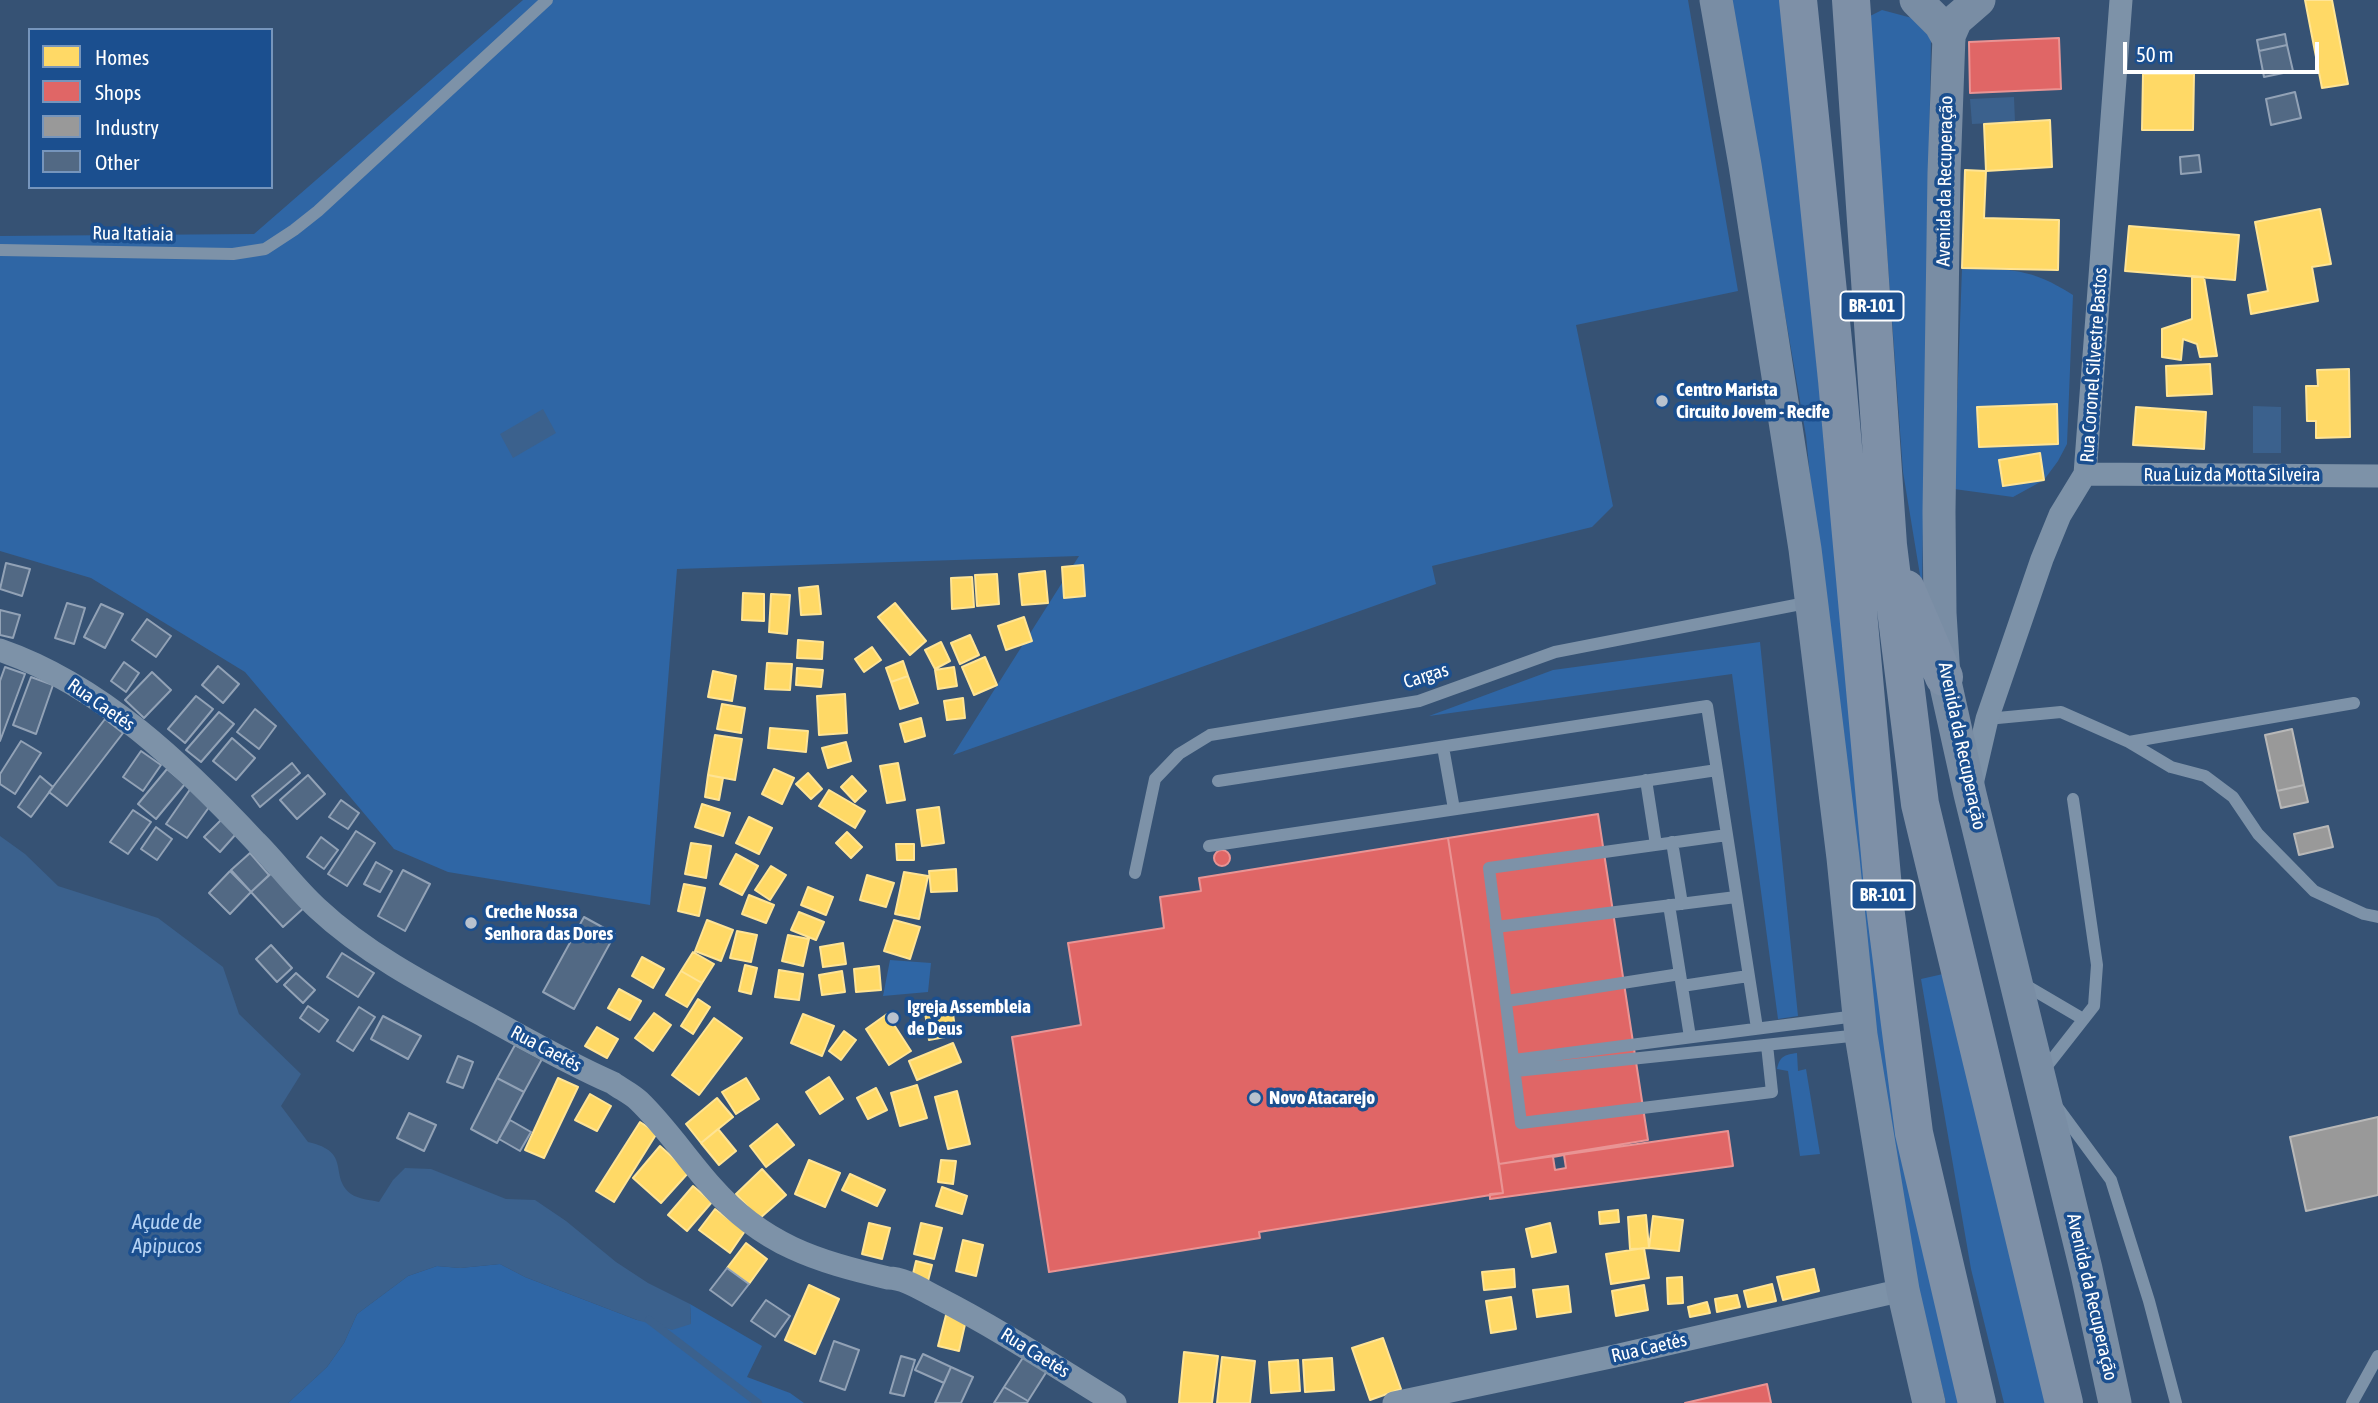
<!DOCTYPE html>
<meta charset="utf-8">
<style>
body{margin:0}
#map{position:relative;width:2378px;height:1403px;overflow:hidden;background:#365274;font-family:"Asap Condensed",sans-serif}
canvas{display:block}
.legend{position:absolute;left:28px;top:28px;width:245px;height:161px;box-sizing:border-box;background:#1b4f8f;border:2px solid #7695bc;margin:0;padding:9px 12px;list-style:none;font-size:21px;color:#fff}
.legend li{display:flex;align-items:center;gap:14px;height:35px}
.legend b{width:35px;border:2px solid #7695bc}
.scale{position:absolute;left:2123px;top:42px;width:196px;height:32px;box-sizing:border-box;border:4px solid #fff;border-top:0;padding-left:9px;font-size:21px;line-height:24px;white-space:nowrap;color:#fff;-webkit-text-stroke:5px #1b4f8f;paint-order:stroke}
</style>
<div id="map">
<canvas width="2378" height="1403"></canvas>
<ul class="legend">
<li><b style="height:19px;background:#ffd966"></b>Homes</li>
<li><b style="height:19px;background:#e06666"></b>Shops</li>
<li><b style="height:19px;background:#999"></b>Industry</li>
<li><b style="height:19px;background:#526984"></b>Other</li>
</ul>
<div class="scale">50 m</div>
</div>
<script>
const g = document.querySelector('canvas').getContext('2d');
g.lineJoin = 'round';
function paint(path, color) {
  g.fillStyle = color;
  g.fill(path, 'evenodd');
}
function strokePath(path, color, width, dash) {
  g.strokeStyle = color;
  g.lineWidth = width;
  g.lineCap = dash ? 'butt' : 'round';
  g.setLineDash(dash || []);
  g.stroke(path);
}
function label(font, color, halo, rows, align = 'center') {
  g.font = font + ' "Asap Condensed",sans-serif';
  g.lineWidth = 7;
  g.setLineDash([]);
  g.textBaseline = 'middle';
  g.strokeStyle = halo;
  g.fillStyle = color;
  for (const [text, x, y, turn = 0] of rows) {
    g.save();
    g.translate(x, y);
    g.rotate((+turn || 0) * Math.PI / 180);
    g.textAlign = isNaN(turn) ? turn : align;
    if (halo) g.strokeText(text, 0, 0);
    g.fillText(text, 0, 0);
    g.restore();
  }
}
paint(new Path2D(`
 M 523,0 L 1688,0 L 1738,291 L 1576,325 L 1613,506 L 1592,527 L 1432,566 L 1436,584 L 953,755 L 1079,556 L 677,569 L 650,905 L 448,872 L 394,849 L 245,672 L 91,578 L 0,551 L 0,236 L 254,234 Z
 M 1731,0 L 1781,0 L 1861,811 L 1968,1403 L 1946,1403 L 1910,1256 L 1866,1027 L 1806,436 Z
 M 1882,10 L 1912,18 L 1931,38 L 1922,587 L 1903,472 L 1870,16 Z
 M 1962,268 C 2010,269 2031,268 2073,295 L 2067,444 L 2058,461 L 2044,480 L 2013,497 L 1954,489 Z
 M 1760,642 L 1798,1016 L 1778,1019 L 1732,674 L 1429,716 L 1553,670 Z
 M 890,960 L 931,963 L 928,992 L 883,996 Z
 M 1943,974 L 2050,1403 L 2004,1403 L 1971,1269 L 1921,979 Z
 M 1797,1053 L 1798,1071 L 1806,1069 L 1820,1154 L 1800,1156 L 1788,1071 L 1777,1069 C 1780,1056 1784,1055 1797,1053 Z
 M 500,1264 L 525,1277 L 637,1320 L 691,1324 L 690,1304 L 762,1346 L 747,1377 L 790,1393 L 804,1403 L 288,1403 L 327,1367 L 344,1343 L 357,1314 L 408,1276 L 437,1266 L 460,1268 Z`), '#2f66a5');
paint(new Path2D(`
 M 2014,97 L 2015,122 L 1972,124 L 1970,99 Z
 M 2253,406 L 2281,407 L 2281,453 L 2253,453 Z
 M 543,409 L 556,433 L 513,458 L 500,434 Z
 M 0,836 L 25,854 L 58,886 L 158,918 L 223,967 L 239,1014 L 301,1074 L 281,1106 L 308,1142 C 353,1152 328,1176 351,1194 C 358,1199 371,1200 379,1202 L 393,1180 L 405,1168 L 431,1169 L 506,1199 L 535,1200 L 566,1221 L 616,1262 L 648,1283 L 690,1304 L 691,1324 L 672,1330 L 637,1320 L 525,1277 L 500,1264 L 460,1268 L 437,1266 L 408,1276 L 357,1314 L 344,1343 L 327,1367 L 288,1403 L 0,1403 Z`), '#3b618d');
const homes = new Path2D(`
 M 2305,0 L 2332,0 L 2348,84 L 2322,88 Z
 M 2143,74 L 2194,74 L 2193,130 L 2142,130 Z
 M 2050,120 L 2052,167 L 1986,171 L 1984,124 Z
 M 1965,170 L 1986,171 L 1984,218 L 2059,220 L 2058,270 L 1962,268 Z
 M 2320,209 L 2331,264 L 2312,267 L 2318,301 L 2251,314 L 2248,295 L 2268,291 L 2255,222 Z
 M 2129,226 L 2239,235 L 2235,280 L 2125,271 Z
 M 2192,276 L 2204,277 L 2217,356 L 2200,357 L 2197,344 L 2183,339 L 2181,360 L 2162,357 L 2162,329 L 2192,319 Z
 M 2210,364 L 2212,394 L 2167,396 L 2166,366 Z
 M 2349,369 L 2350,437 L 2316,438 L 2316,421 L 2307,421 L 2306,386 L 2318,386 L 2317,370 Z
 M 2057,404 L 2058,444 L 1979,447 L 1977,407 Z
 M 2136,407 L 2206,412 L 2204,449 L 2133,445 Z
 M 2040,453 L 2044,480 L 2003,486 L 1999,460 Z
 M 1083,565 L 1085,596 L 1064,598 L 1062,567 Z
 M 1045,571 L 1048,603 L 1022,605 L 1019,574 Z
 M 997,574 L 999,604 L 977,606 L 975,575 Z
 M 972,577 L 974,607 L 952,609 L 951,578 Z
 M 818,586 L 821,614 L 801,615 L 799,588 Z
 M 743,593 L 764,594 L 764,621 L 742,620 Z
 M 771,594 L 790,595 L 787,634 L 769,632 Z
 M 895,603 L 926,641 L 910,655 L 878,617 Z
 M 1024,617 L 1032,641 L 1006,650 L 998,626 Z
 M 970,635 L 979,655 L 960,664 L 951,643 Z
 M 798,640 L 823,642 L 822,659 L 797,658 Z
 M 941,642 L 950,661 L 935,669 L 925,650 Z
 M 872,647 L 881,660 L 864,672 L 855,659 Z
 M 985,657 L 997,685 L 974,695 L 962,667 Z
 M 903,661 L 908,676 L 891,682 L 886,668 Z
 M 767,663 L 792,664 L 790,690 L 765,689 Z
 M 954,667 L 957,686 L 938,689 L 935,670 Z
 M 797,668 L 823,670 L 821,687 L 796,685 Z
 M 713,671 L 736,676 L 732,701 L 708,697 Z
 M 908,676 L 918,703 L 900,709 L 891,682 Z
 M 845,694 L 847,733 L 819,735 L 817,696 Z
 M 963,698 L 965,718 L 947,720 L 944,701 Z
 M 722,704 L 745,708 L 741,733 L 717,729 Z
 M 921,718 L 925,736 L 905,742 L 900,724 Z
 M 770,728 L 808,731 L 806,752 L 768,748 Z
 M 715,735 L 742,739 L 735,780 L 708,775 Z
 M 846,742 L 851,761 L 828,768 L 822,748 Z
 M 898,763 L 905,800 L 887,803 L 880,766 Z
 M 774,769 L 794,778 L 782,804 L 762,794 Z
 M 808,773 L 822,789 L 811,799 L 796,784 Z
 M 708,775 L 723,778 L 719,800 L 705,797 Z
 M 852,776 L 866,791 L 855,802 L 841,787 Z
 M 829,790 L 865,811 L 855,828 L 819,806 Z
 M 702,804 L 730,813 L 723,836 L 695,827 Z
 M 939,807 L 944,843 L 922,846 L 917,810 Z
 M 749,817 L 772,828 L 759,854 L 736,843 Z
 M 847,832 L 862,847 L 851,858 L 836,843 Z
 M 691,843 L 711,846 L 706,878 L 685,874 Z
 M 896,844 L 914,844 L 914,860 L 897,860 Z
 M 736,854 L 758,866 L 742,895 L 720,884 Z
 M 771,866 L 786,875 L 770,900 L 755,890 Z
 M 956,869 L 957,891 L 931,892 L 929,871 Z
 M 904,872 L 928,876 L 919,919 L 895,914 Z
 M 867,875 L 894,883 L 886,907 L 860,900 Z
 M 684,884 L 705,888 L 699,916 L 678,911 Z
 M 808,887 L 833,897 L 826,915 L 801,905 Z
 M 749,895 L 774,905 L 766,923 L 742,914 Z
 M 799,912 L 824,922 L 816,940 L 791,930 Z
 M 707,920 L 733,930 L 721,961 L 695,951 Z
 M 894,920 L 920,927 L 910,959 L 884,951 Z
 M 737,931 L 757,935 L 751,962 L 730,958 Z
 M 788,935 L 809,939 L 803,966 L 782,961 Z
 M 843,943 L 846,964 L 823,967 L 820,947 Z
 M 693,952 L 714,964 L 702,983 L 681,971 Z
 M 642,957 L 664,969 L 653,988 L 632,976 Z
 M 745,965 L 757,968 L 751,994 L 739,991 Z
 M 879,966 L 881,990 L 856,992 L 854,969 Z
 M 779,970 L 803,974 L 799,1000 L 775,997 Z
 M 681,971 L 702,983 L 687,1007 L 666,995 Z
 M 842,971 L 845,992 L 822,995 L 819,975 Z
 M 619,989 L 641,1001 L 630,1020 L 608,1008 Z
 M 698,999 L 710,1007 L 693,1034 L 681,1026 Z
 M 952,1007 L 956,1035 L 929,1040 L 925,1012 Z
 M 654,1013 L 671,1025 L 653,1051 L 635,1038 Z
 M 803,1014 L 834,1026 L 822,1056 L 791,1043 Z
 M 887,1014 L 911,1051 L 889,1065 L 866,1029 Z
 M 714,1018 L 742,1038 L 699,1095 L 672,1075 Z
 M 597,1027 L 618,1039 L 607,1058 L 585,1046 Z
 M 844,1031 L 856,1040 L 841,1060 L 829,1051 Z
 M 953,1043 L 961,1062 L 917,1080 L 909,1061 Z
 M 829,1077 L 843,1099 L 820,1114 L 806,1092 Z
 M 558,1078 L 578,1087 L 544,1158 L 525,1150 Z
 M 746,1078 L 759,1099 L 736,1114 L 722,1092 Z
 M 917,1085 L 927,1118 L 900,1126 L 891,1093 Z
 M 876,1088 L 887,1110 L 868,1119 L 857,1098 Z
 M 957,1091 L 970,1144 L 948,1149 L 935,1097 Z
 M 590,1094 L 611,1106 L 597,1131 L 575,1120 Z
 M 717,1098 L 733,1117 L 701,1143 L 686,1124 Z
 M 640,1122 L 657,1133 L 614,1202 L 596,1191 Z
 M 777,1124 L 794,1145 L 766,1167 L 750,1146 Z
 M 718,1129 L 736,1151 L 719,1165 L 701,1143 Z
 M 660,1146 L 689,1172 L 661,1203 L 633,1178 Z
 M 809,1160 L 840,1173 L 825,1207 L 795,1194 Z
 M 941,1160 L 956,1161 L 953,1184 L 938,1182 Z
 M 762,1169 L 786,1195 L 759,1219 L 736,1194 Z
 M 850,1174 L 885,1190 L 877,1206 L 842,1190 Z
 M 693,1186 L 712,1202 L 687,1231 L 668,1215 Z
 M 942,1187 L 967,1196 L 962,1214 L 936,1206 Z
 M 715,1209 L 745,1231 L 730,1253 L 699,1230 Z
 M 1618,1210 L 1619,1222 L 1600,1224 L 1599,1212 Z
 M 1646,1215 L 1649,1248 L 1630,1249 L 1628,1217 Z
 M 1653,1216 L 1683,1220 L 1679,1251 L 1649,1248 Z
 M 869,1223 L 890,1228 L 882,1259 L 862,1254 Z
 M 921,1223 L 942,1228 L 934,1259 L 914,1254 Z
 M 1550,1223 L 1556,1252 L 1532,1257 L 1526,1229 Z
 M 963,1240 L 983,1245 L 976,1276 L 956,1271 Z
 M 746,1243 L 767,1259 L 749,1284 L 727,1268 Z
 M 1644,1248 L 1649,1278 L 1611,1284 L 1606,1254 Z
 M 916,1261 L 932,1265 L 928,1281 L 912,1278 Z
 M 1514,1269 L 1515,1287 L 1484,1290 L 1482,1272 Z
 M 1814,1269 L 1819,1291 L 1783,1300 L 1777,1277 Z
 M 1682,1277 L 1683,1303 L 1668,1304 L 1667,1278 Z
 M 1772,1284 L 1776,1301 L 1748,1307 L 1744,1291 Z
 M 809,1285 L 839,1299 L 815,1354 L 785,1340 Z
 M 1644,1285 L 1648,1310 L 1616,1316 L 1612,1291 Z
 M 1568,1286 L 1571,1312 L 1537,1317 L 1533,1290 Z
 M 1737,1295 L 1740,1307 L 1717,1312 L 1715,1299 Z
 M 1511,1297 L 1516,1329 L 1491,1333 L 1486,1301 Z
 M 1707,1302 L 1710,1313 L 1690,1317 L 1688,1307 Z
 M 946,1315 L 966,1320 L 959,1351 L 938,1346 Z
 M 1383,1338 L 1401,1389 L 1370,1400 L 1352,1348 Z
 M 1184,1352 L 1218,1356 L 1212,1403 L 1179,1403 Z
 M 1222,1357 L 1255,1361 L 1250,1403 L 1217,1403 Z
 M 1332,1358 L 1334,1390 L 1305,1392 L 1303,1360 Z
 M 1298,1360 L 1300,1391 L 1271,1393 L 1269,1362 Z`);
paint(homes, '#ffd966');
strokePath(homes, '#ffe494', 2);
const shops = new Path2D(`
 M 2059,38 L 2061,89 L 1970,93 L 1969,42 Z
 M 1598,814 L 1648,1140 L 1499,1164 L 1448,838 Z
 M 1448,838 L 1503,1193 L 1259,1232 L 1260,1238 L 1049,1272 L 1012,1037 L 1081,1025 L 1068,943 L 1164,928 L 1160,897 L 1201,891 L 1199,878 Z
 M1214 858a8 8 0 1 1 16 0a8 8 0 1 1-16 0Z
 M 1728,1131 L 1733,1166 L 1490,1199 L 1490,1194 L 1503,1193 L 1499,1164 Z
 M 1564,1155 L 1566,1168 L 1555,1170 L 1553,1157 Z
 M 1767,1384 L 1771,1403 L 1685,1403 Z`);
paint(shops, '#e06666');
strokePath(shops, '#e99494', 2);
const industry = new Path2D(`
 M 2292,729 L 2304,785 L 2277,791 L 2265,735 Z
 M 2304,785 L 2308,802 L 2281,808 L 2277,791 Z
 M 2328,826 L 2333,847 L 2299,855 L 2294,834 Z
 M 2378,1117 L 2378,1195 L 2306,1211 L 2290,1137 Z`);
paint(industry, '#999');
strokePath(industry, '#b8b8b8', 2);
strokePath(new Path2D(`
 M 649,1320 L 758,1403`), '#3b618d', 8);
const building = new Path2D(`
 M 2285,34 L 2287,45 L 2259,51 L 2257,40 Z
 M 2287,45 L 2293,71 L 2264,77 L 2259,51 Z
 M 2295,92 L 2301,118 L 2271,125 L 2266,99 Z
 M 2199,155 L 2201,172 L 2181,174 L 2180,157 Z
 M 6,563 L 30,569 L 22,596 L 0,589 Z
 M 67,603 L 85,608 L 74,644 L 55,638 Z
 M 101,604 L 123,614 L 105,648 L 84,637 Z
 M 0,610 L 20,615 L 13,638 L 0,635 Z
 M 147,619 L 171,636 L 156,657 L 132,640 Z
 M 124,662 L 139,673 L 126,692 L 111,681 Z
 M 218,666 L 239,684 L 223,703 L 202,685 Z
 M 5,667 L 25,674 L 0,741 L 0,681 Z
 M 152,672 L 171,690 L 144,718 L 125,700 Z
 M 31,677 L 53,685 L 36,734 L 13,725 Z
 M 196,696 L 213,709 L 185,743 L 168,729 Z
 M 255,709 L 276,726 L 259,749 L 237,732 Z
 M 219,712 L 234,724 L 201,762 L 186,750 Z
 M 105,719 L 123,733 L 67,806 L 49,792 Z
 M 232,738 L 255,758 L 236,780 L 213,761 Z
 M 21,741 L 41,753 L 15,794 L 0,784 L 0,774 Z
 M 141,751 L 161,765 L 143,791 L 123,777 Z
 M 292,763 L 300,773 L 260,807 L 252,796 Z
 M 167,769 L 185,784 L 156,819 L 138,804 Z
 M 308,775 L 325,794 L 297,819 L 280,800 Z
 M 40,776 L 53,787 L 31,817 L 18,807 Z
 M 191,788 L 212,803 L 187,838 L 166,824 Z
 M 341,800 L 359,813 L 348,829 L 329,817 Z
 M 133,810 L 151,822 L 128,854 L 110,842 Z
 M 221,820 L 236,834 L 220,852 L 204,837 Z
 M 156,827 L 172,839 L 157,860 L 141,849 Z
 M 356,831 L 375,843 L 347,886 L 328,874 Z
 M 321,837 L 338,850 L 324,869 L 307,857 Z
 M 250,853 L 269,875 L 251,892 L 231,870 Z
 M 376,862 L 392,871 L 380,892 L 364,884 Z
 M 275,870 L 307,905 L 283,927 L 251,892 Z
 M 403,870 L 430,884 L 405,931 L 378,916 Z
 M 230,871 L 251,892 L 230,914 L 209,893 Z
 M 584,917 L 615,934 L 574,1009 L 543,992 Z
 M 271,945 L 292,968 L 277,982 L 256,959 Z
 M 342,953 L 374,973 L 358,997 L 327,977 Z
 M 296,973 L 315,990 L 303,1003 L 284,985 Z
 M 308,1006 L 328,1020 L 319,1032 L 300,1018 Z
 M 359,1007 L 375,1017 L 353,1051 L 337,1041 Z
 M 383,1016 L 421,1036 L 408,1059 L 371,1039 Z
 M 515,1045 L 542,1059 L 524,1092 L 497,1078 Z
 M 458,1056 L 473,1062 L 463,1088 L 447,1082 Z
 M 497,1078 L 524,1092 L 497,1143 L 471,1129 Z
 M 409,1113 L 436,1125 L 424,1151 L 397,1138 Z
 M 510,1120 L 531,1132 L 520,1151 L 499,1139 Z
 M 727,1268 L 749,1284 L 732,1306 L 710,1290 Z
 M 766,1300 L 790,1316 L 775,1337 L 751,1321 Z
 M 834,1341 L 859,1350 L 845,1390 L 820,1381 Z
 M 923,1354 L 951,1367 L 944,1383 L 915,1370 Z
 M 901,1356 L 915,1360 L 904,1396 L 890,1393 Z
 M 1024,1356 L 1047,1371 L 1028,1401 L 1004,1387 Z
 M 951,1367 L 973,1377 L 961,1403 L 935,1403 Z
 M 1004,1387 L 1028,1401 L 1027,1403 L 994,1403 Z`);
paint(building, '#526984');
strokePath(building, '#92a2b6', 2);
strokePath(new Path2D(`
 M 0,250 L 233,254 L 265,249 L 294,230 L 318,211 L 547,0
 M 1987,719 L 2061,712 L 2129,742 L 2171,767 L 2205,776 L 2233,797 L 2258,834 L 2314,891 L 2364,914 L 2378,917
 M 2129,742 L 2354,703
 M 1443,747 L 1454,809
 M 1646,780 L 1656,845
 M 1218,781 L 1707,706 L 1757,1028
 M 1727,835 L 1489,868 L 1521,1123 L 1772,1092 L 1767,1045
 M 1672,842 L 1682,904
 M 1209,846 L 1717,770
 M 1135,873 L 1155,779 L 1179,754 L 1210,735 L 1419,701 L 1555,652 L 1811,602
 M 1669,905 L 1690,1037
 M 1496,927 L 1736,897
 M 2020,982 L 2083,1019
 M 1682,986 L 1748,976
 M 1507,1001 L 1680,974
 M 1514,1060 L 1856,1016
 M 1516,1071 L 1860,1035
 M 2043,1071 L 2094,1006 L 2097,965 L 2073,799
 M 2058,1108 L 2111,1180 L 2149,1301 L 2176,1403
 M 2352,1403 L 2378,1356`), '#7d92a8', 12);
strokePath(new Path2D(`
 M 2085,474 L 2378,476
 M 0,650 C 101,685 184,765 256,842 C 277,863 295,888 317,908 C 366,954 428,986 486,1017 C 528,1040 569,1064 613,1083 C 621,1089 632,1094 639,1101 C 666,1127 687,1159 712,1187 C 763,1245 816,1261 888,1278 C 905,1278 922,1290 938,1298 C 999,1329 1056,1367 1115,1403
 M 1972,784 L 1987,719 L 2042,559 L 2060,515 L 2085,474 L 2121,0
 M 1394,1403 L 1615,1356 L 1903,1290`), '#7d92a8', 23);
strokePath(new Path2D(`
 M 1716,0 L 1745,165 L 1805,549 L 1843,858 L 1861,1035 L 1903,1290 L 1929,1403
 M 1916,0 L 1940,24 L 1949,40
 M 1979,0 L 1956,20 L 1949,36 L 1944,173 L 1939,512 L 1940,613 L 1944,677 L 1970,794 L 2086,1269 L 2115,1403`), '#798da4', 33);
strokePath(new Path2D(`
 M 1798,0 L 1837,380 L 1884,899 L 1914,1133 L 1977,1403
 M 1851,0 L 1888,545 L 1920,804 L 2064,1403
 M 1906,589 L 1944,677`), '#7e90a7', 38);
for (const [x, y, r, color] of [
 [1662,401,7,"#b9c2ce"],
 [471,923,7,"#b9c2ce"],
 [893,1018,7,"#b9c2ce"],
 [1255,1098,7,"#b9c2ce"]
]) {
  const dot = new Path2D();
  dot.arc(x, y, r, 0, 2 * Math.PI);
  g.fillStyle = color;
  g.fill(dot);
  strokePath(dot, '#1b4f8f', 2.5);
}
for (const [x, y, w] of [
 [1872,306,63],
 [1883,895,63]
]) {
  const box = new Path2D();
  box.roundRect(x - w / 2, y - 14.5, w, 29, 5);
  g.fillStyle = '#1b4f8f';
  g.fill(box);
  strokePath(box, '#fff', 2);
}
label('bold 18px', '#fff', null, [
 ["BR-101",1872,306],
 ["BR-101",1883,895]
]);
label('19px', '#fff', '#1b4f8f', [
 ["Avenida da Recuperação",1945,181,-89],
 ["Rua Itatiaia",133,234,1],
 ["Rua Coronel Silvestre Bastos",2094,365,-86],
 ["Rua Luiz da Motta Silveira",2232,475],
 ["Cargas",1426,676,-17],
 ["Rua Caetés",101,705,35],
 ["Avenida da Recuperação",1962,746,78],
 ["Rua Caetés",546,1049,28],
 ["Avenida da Recuperação",2092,1297,77],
 ["Rua Caetés",1649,1348,-13],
 ["Rua Caetés",1035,1353,32]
]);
label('bold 19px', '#fff', '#1b4f8f', [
 ["Centro Marista",1676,390],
 ["Circuito Jovem - Recife",1676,412],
 ["Creche Nossa",485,912],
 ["Senhora das Dores",485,934],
 ["Igreja Assembleia",907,1007],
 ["de Deus",907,1029],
 ["Novo Atacarejo",1269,1098]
], 'left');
label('italic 21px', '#b5d3f5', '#1b4f8f', [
 ["Açude de",167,1222],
 ["Apipucos",167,1246]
]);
</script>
